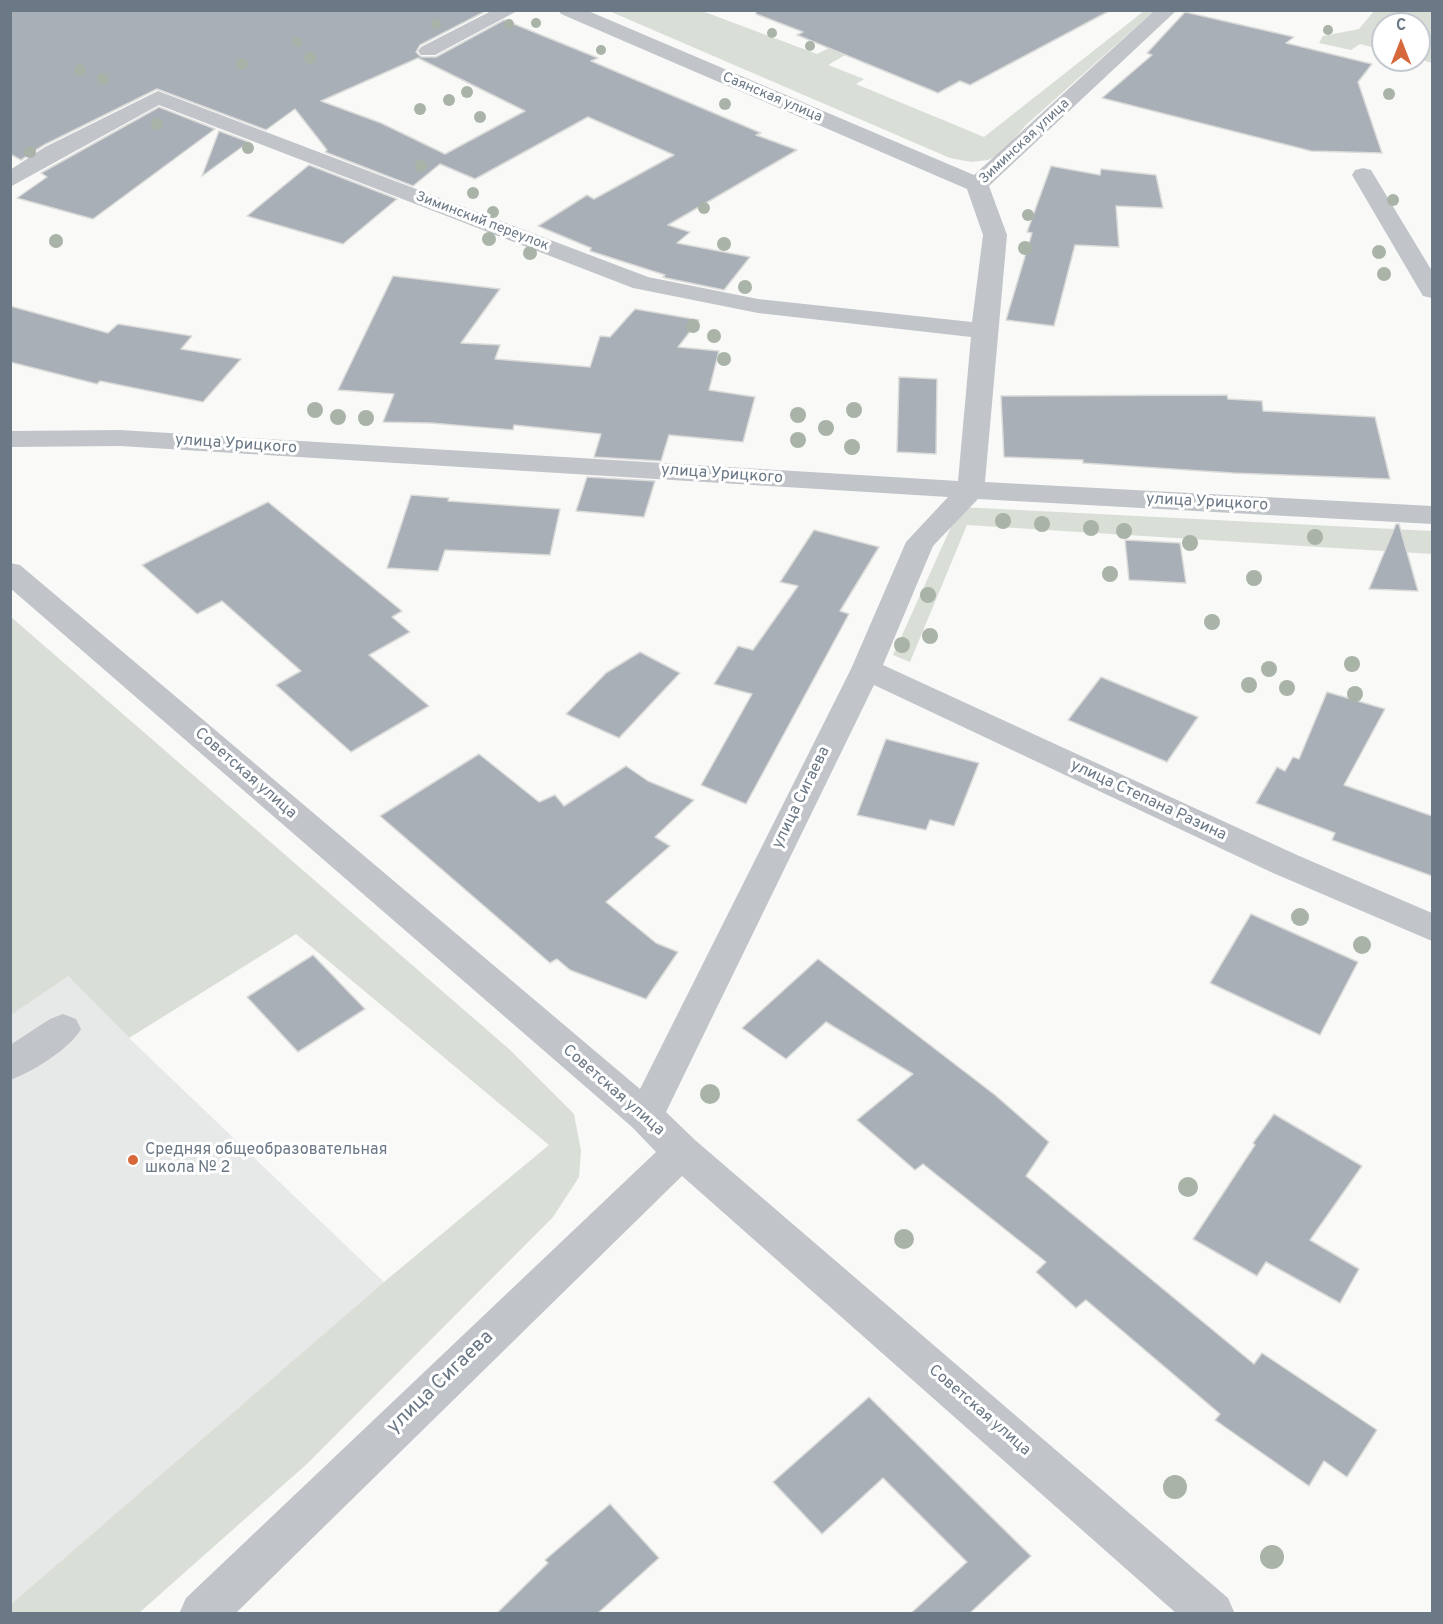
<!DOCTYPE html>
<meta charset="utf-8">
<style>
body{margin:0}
#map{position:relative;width:1443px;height:1624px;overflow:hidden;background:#f9f9f8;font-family:Overpass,sans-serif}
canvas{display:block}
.frame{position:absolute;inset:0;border:12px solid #6b7886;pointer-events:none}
.north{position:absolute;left:1371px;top:12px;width:60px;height:60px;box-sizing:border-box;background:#fff;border:2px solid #c4c9cf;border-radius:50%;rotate:0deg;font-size:16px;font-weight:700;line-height:24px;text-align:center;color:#6b7886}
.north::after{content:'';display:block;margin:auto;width:21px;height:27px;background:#d6683b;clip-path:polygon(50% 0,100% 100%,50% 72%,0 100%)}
</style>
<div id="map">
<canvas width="1443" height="1624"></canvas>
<div class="frame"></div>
<div class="north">С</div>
</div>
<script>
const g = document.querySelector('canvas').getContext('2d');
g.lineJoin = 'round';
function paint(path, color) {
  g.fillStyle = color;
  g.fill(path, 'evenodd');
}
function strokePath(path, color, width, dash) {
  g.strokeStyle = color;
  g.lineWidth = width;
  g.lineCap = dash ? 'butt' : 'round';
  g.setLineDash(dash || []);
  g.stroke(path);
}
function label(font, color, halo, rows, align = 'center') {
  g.font = font + ' Overpass,sans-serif';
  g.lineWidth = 6;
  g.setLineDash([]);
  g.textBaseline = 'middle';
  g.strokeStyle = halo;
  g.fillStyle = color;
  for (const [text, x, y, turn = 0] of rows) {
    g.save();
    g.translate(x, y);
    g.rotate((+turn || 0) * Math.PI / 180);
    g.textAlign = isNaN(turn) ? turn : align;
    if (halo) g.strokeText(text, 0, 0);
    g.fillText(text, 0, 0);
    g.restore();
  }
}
paint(new Path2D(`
 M 10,917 L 129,1038 L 384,1282 L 11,1604 Z`), '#e7e8e8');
paint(new Path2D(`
 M 609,11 L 702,11 L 817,54 L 829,48 L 845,55 L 828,65 L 864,79 L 856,84 L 984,137 L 1144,11 L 1154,11 L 1026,125 L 1001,153 L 988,160 L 971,162 L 950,158 Z
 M 1374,11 L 1432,11 L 1432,63 L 1419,59 L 1419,24 L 1383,24 L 1383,50 L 1360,44 L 1351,50 L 1319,43 L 1323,36 L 1359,29 Z
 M 960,507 L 1432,531 L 1432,554 L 967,525 L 910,662 L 893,655 Z
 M 11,617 L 509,1049 L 574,1114 L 581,1151 L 579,1177 L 553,1217 L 308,1463 L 139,1613 L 11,1613 L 11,1604 L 384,1282 L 549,1145 L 296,934 L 129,1038 L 68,976 L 11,1015 Z`), '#d9ded7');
const building = new Path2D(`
 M 10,10 L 480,10 L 484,12 L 420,45 L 416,52 L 421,57 L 436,57 L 504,20 L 598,58 L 591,61 L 761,133 L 756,135 L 797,150 L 668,225 L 690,232 L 677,243 L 750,257 L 724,290 L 666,278 L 663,277 L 665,275 L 590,251 L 591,248 L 538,226 L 587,195 L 594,199 L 674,155 L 588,117 L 475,179 L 440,164 L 413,186 L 325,152 L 327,150 L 295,109 L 266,130 L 157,89 L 44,145 L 21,160 L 10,154 ZM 418,58 L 525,111 L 445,154 L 381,123 L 321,101 Z
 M 756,10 L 1111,10 L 970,85 L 960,81 L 938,93 L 797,35 L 803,32 L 756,14 Z
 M 1185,12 L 1294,37 L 1286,43 L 1372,64 L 1358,82 L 1382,153 L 1311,151 L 1102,98 L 1152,55 L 1147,53 Z
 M 159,107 L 215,129 L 93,219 L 17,198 L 47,177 L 41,173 Z
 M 219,131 L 249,142 L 202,176 Z
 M 309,165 L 397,199 L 343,244 L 247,216 Z
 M 1051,166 L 1100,175 L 1101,169 L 1156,175 L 1163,208 L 1116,206 L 1119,247 L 1075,245 L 1054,326 L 1006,320 L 1032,233 L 1027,232 Z
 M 393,276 L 500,289 L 461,343 L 500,345 L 495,359 L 590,367 L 600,336 L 610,337 L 635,309 L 699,320 L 678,347 L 719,351 L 709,390 L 755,397 L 743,442 L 669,435 L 661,461 L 594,457 L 601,434 L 514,425 L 513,430 L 431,423 L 383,422 L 394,394 L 338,390 Z
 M 10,306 L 108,333 L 118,324 L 192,336 L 181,349 L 241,359 L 203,402 L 100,381 L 97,384 L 10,362 Z
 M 899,377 L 937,379 L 936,454 L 897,452 Z
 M 1227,395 L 1228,399 L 1262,401 L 1263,411 L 1375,417 L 1390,479 L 1233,473 L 1083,463 L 1083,460 L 1004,457 L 1001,396 Z
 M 587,477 L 655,481 L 644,517 L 576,511 Z
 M 411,495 L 449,498 L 448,501 L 560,509 L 550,555 L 445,550 L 438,571 L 387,568 Z
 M 268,502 L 402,611 L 392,617 L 410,632 L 369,655 L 429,706 L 351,752 L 276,685 L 301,671 L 222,601 L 197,614 L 142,565 Z
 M 1396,524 L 1399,524 L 1418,591 L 1369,589 Z
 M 814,530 L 879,547 L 840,611 L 849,614 L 746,804 L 701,785 L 752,694 L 714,684 L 738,646 L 753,650 L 798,586 L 780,582 Z
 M 1125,540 L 1180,543 L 1186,583 L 1129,580 Z
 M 640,652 L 680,673 L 619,738 L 566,714 L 606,673 Z
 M 1101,677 L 1198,717 L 1167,762 L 1068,720 Z
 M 1327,692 L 1385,709 L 1344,785 L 1432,816 L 1432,876 L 1332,840 L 1335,833 L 1256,803 L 1277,767 L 1285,771 L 1293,757 L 1299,759 Z
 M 886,739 L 979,763 L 954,826 L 930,820 L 926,830 L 857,815 Z
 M 479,754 L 539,802 L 555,795 L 564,806 L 626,766 L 648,781 L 694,800 L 655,837 L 670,846 L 606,902 L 656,943 L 678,952 L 646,999 L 570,970 L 557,959 L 550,963 L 380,816 Z
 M 1251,914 L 1358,962 L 1320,1035 L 1210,983 Z
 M 313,955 L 365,1009 L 298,1052 L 247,997 Z
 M 818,959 L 995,1095 L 1049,1142 L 1026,1176 L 1254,1364 L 1262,1353 L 1377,1430 L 1347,1477 L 1324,1461 L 1309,1486 L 1215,1420 L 1220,1414 L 1086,1300 L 1076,1308 L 1036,1272 L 1046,1262 L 923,1164 L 915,1170 L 857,1120 L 913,1074 L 826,1022 L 786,1059 L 742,1028 Z
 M 1274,1114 L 1362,1166 L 1310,1240 L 1359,1269 L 1340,1303 L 1266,1262 L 1257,1276 L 1193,1239 L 1255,1145 L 1253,1143 Z
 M 869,1397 L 1031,1556 L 969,1614 L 910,1614 L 967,1562 L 883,1478 L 822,1534 L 773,1482 Z
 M 610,1504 L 659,1558 L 597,1614 L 496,1614 L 548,1563 L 545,1560 Z`);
paint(building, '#a9afb6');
strokePath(building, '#dbdbda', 1.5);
paint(new Path2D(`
 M 493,10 L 519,10 L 435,55 L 421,55 L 418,51 L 421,47 Z
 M 558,10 L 586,10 L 974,175 L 1155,10 L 1177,10 L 989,186 L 1007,235 L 985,482 L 1432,506 L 1432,524 L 978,499 L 933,546 L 883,665 L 1297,855 L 1432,913 L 1432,941 L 1273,873 L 874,685 L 666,1112 L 695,1140 L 1228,1598 L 1235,1614 L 1177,1614 L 682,1176 L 235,1614 L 179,1614 L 186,1598 L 656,1152 L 632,1127 L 10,588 L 10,563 L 20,565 L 640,1089 L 851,669 L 906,542 L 948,497 L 120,446 L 10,447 L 10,431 L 120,430 L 958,481 L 971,337 L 758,313 L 633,288 L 159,105 L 10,187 L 10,170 L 45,147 L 158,91 L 648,277 L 758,299 L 972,322 L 983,235 L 967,189 L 561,14 Z
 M 1363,168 L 1371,170 L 1374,175 L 1432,271 L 1432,298 L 1423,296 L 1420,291 L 1352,175 L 1355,170 Z
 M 63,1014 L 76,1019 L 81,1029 C 71,1048 31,1073 10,1080 L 10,1045 L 50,1019 Z`), '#c1c5c9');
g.fillStyle = '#a9b3a7';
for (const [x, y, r] of [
 [536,23,5],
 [436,24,5],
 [509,24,5],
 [1328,30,5],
 [772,33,5],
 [297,42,5],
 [810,46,5],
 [601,50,5],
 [310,58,6],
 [242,64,6],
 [80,70,6],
 [103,79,6],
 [467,92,6],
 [1389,94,6],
 [449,100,6],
 [725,104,6],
 [420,109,6],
 [480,117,6],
 [157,124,6],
 [248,148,6],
 [30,152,6],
 [421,166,6],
 [473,193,6],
 [1393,200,6],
 [704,208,6],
 [493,212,6],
 [1028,215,6],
 [489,239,7],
 [56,241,7],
 [724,244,7],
 [1025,248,7],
 [1379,252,7],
 [530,253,7],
 [1384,274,7],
 [745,287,7],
 [693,326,7],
 [714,336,7],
 [724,359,7],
 [315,410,8],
 [854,410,8],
 [798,415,8],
 [338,417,8],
 [366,418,8],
 [826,428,8],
 [798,440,8],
 [852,447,8],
 [1003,521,8],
 [1042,524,8],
 [1091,528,8],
 [1124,531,8],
 [1315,537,8],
 [1190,543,8],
 [1110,574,8],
 [1254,578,8],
 [928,595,8],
 [1212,622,8],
 [930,636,8],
 [902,645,8],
 [1352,664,8],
 [1269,669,8],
 [1249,685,8],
 [1287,688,8],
 [1355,694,8],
 [1300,917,9],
 [1362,945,9],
 [710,1094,10],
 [1188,1187,10],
 [904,1239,10],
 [1175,1487,12],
 [1272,1557,12]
]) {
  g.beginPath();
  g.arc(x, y, r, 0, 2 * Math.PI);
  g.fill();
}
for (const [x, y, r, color] of [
 [133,1160,6,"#d6683b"]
]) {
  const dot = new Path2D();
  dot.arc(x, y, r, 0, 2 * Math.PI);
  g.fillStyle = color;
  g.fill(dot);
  strokePath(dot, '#fff', 2);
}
label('14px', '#6b7886', '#fff', [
 ["Саянская улица",772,98,23],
 ["Зиминская улица",1025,142,-43],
 ["Зиминский переулок",482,222,21]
]);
label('16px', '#6b7886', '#fff', [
 ["улица Урицкого",236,445,4],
 ["улица Урицкого",722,475,4],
 ["улица Урицкого",1207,503,3],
 ["Советская улица",245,774,41],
 ["улица Сигаева",802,798,-64],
 ["улица Степана Разина",1148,801,25],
 ["Советская улица",613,1091,41],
 ["Советская улица",979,1411,41]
]);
label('16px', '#6b7886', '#fff', [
 ["Средняя общеобразовательная",145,1151],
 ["школа № 2",145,1169]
], 'left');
label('20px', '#6b7886', '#fff', [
 ["улица Сигаева",441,1383,-44]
]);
</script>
